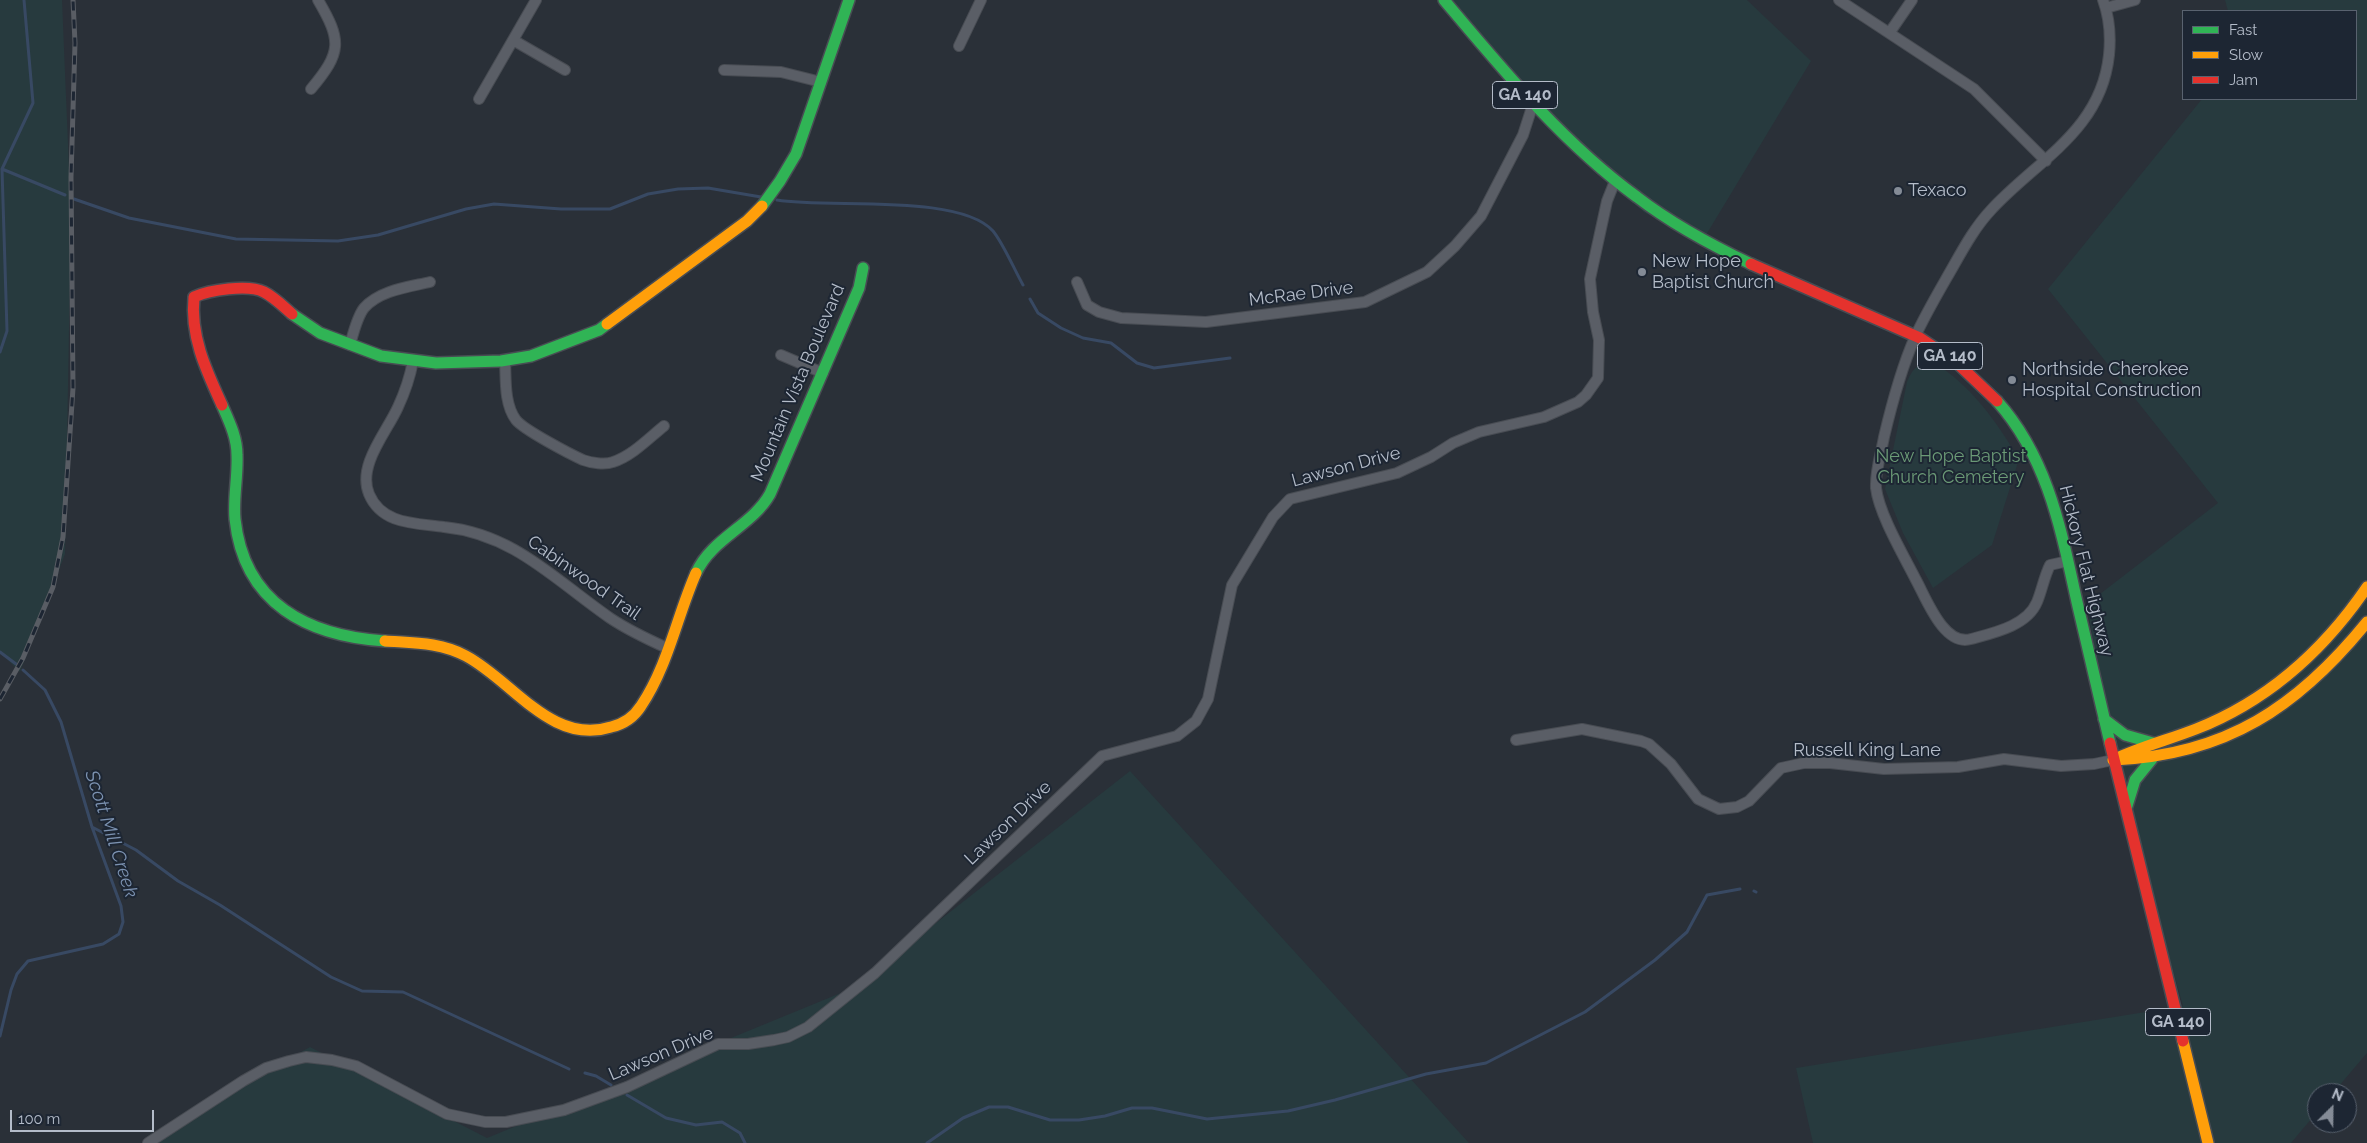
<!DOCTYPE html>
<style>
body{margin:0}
#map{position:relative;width:2367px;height:1143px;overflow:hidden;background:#2a3038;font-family:Raleway,sans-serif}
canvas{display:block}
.legend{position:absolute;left:2182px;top:10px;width:175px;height:90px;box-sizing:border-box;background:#1d2633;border:1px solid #59626f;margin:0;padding:6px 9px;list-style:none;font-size:15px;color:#b4bcc9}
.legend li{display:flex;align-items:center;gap:10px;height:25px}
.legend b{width:25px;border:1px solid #59626f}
.north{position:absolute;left:2307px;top:1083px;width:50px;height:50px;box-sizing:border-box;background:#1d2633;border:1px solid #59626f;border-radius:50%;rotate:23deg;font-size:14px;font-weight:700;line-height:20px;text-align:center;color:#b4bcc9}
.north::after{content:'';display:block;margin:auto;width:18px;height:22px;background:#848b96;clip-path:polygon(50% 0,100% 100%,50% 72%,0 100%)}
.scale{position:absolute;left:10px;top:1110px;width:144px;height:22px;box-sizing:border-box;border:2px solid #b4bcc9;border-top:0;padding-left:6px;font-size:15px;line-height:18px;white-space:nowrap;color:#b4bcc9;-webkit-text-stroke:4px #1d2633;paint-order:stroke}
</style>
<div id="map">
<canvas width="2367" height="1143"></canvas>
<ul class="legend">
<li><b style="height:6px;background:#30b455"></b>Fast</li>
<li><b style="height:6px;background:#ff9f0a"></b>Slow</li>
<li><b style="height:6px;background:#e5322d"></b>Jam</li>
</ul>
<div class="north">N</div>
<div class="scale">100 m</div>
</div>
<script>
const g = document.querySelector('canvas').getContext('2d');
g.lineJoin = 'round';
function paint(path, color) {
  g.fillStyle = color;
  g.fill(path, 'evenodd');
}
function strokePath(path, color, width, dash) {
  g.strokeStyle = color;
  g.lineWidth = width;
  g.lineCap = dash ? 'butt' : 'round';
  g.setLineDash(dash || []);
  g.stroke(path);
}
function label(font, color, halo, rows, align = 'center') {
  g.font = font + ' Raleway,sans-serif';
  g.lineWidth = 4;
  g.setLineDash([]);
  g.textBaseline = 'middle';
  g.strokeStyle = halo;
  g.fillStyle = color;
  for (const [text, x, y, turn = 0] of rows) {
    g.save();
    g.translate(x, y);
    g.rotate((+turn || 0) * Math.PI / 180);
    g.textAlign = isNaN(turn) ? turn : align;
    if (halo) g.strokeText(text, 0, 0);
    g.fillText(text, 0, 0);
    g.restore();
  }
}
paint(new Path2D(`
 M 0,0 L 62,0 L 71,217 L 65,554 L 20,672 L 0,652 Z
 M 1453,0 L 1747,0 L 1811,61 L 1703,240 L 1645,213 L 1604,179 Z
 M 2225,0 L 2367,0 L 2367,1053 L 2333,1093 L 2317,1093 L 2317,1112 L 2291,1143 L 1813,1143 L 1796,1068 L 2183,1006 L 2113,760 L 2087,604 L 2218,503 L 2048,289 L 2202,99 L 2356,99 L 2356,11 L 2228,11 Z
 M 1933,362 C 1972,386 1996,421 2019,459 L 1992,545 L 1933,588 L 1903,533 L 1885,489 L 1907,382 C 1913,368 1918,363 1933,362 Z
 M 1130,771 L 1469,1143 L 143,1143 L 149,1135 L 310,1047 L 487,1138 L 853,988 Z`), '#273a3e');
strokePath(new Path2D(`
 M 2,169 L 65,195
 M 74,199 L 129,218 L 236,239 L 338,241 L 378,235 L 466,209 L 494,204 L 561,209 L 610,209 L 648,194 L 678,189 L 708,188 L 761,197
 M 777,200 C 829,209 959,193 993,231 C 1003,243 1015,271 1023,285
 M 1030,299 L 1038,313 L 1061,328 L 1083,338 L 1111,343 L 1137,363 L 1154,368 L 1230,358
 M 0,352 L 7,331 L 2,169 L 33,103 L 24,0
 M 0,652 L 16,664
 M 92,827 L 136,850 L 178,881 L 220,905 L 331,977 L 362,991 L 403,992 L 569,1069
 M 1754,891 L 1756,892
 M 0,1036 L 11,990 L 17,974 L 28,961 L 103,944 L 119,934 L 123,922 L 121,906 L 92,827 L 61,722 L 45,690 L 23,670
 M 585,1073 L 596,1076 L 611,1085
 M 627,1095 L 666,1118 L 696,1125 L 722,1122 L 740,1133 L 745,1143
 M 927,1143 L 963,1118 L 989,1107 L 1008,1107 L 1050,1120 L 1079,1120 L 1105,1116 L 1132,1108 L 1152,1108 L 1207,1119 L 1288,1111 L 1335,1100 L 1426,1074 L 1486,1063 L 1585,1012 L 1655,960 L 1687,932 L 1707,895 L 1740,889`), '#384963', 3);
const street = new Path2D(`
 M 1839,0 L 1974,89 L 2046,161
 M 2106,8 L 2135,0
 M 1890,32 L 1912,0
 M 513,40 L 565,70
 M 959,46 L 981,0
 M 724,70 L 781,72 L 821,82
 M 311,89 C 342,52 342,41 318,0
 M 479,99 L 536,0
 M 1077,282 L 1087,305 L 1099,312 L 1121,318 L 1206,322 L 1365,302 L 1427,272 L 1455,246 L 1481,216 L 1523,135 L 1533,104
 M 350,345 C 353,334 357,317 364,308 C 380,290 409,287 430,282
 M 781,355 L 823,373
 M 505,360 C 506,379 504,404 516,420 C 524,430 570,454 583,460 C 591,463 605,465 613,462 C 632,456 649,438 664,426
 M 413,361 C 410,377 405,392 398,407 C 387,432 357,465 369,494 C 382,525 416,523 444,527 C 514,534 555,580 610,618 C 628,630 647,639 667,648
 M 2068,561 L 2050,565 C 2044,577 2042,590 2037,602 C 2027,626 1993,633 1971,639 C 1944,647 1926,598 1916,580 C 1904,556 1879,514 1876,488 C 1875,471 1881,454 1884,437 C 1892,403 1901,369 1915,337 C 1925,315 1938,293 1950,272 C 1962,251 1974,228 1991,210 C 2037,160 2101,131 2109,55 C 2111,35 2110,19 2103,0
 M 1516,740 L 1582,729 L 1641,741 L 1649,744 L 1671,764 L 1698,799 L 1719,809 L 1737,807 L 1749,801 L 1781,768 L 1804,763 L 1830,763 L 1884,769 L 1958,767 L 2004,759 L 2061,766 L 2094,764 L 2113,760
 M 148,1143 L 243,1081 L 266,1068 L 289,1061 L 306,1057 L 332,1060 L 356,1066 L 447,1114 L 485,1122 L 506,1122 L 564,1110 L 627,1087 L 718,1044 L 748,1044 L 774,1040 L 788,1037 L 808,1027 L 875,973 L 1102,756 L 1177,736 L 1196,721 L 1208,699 L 1232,585 L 1273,517 L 1290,499 L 1397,473 L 1431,457 L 1453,443 L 1479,432 L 1544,417 L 1578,402 L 1586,395 L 1598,378 L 1599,340 L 1593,312 L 1590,279 L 1607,201 L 1615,181`);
const fast = new Path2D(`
 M 1444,0 C 1503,70 1562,142 1637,197 C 1672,224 1711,245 1751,264
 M 762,206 L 780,181 L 796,154 L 849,0
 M 292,314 L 320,333 L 381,356 L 436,363 L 501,361 L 531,356 L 599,330 L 607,324
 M 1997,401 C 2048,458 2061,530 2077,602 C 2088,649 2099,696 2110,743
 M 222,405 C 229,421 237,437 237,455 C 238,477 233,498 235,519 C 244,604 308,636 385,641
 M 696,573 C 712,538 752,526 770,494 L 859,288 L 863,268
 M 2104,719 L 2125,735 L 2153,743
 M 2127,806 L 2135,780 L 2152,759`);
const slow = new Path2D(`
 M 607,324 L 747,221 L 762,206
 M 385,641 C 413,643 440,642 466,656 C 513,681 552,746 611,727 C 624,724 634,717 641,706 C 668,666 677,616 696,573
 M 2113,760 C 2140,747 2168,740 2196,729 C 2267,701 2324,650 2367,587
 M 2114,760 C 2226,755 2298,707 2367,622
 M 2183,1041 L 2208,1143`);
const jam = new Path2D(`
 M 1751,264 L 1920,338 L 1955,361 L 1997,401
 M 222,405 C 206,370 190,336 194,297 C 209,290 248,284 264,292 C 274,297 283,306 292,314
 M 2110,743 L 2183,1041`);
strokePath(street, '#484c53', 12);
strokePath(fast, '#484c53', 14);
strokePath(slow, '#484c53', 14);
strokePath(jam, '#484c53', 14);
strokePath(street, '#5a5e66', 10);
strokePath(fast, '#30b455', 11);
strokePath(slow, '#ff9f0a', 11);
strokePath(jam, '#e5322d', 11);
const rail = new Path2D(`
 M 0,699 L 23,658 L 53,587 L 63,537 L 73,388 L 71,177 L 75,43 L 73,0`);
strokePath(rail, '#595d64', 5);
strokePath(rail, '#1d2633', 3, [9]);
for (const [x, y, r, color] of [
 [1898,191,5,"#848b96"],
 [1642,272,5,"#848b96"],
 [2012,380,5,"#848b96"]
]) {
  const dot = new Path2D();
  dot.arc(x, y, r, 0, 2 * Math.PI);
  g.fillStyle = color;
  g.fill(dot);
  strokePath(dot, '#1d2633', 2);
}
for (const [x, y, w] of [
 [1525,95,65],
 [1950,356,65],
 [2178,1022,65]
]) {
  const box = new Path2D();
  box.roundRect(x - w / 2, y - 13.5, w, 27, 4);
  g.fillStyle = '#1d2633';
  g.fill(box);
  strokePath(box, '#b4bcc9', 1);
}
label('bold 16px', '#b4bcc9', null, [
 ["GA 140",1525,95],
 ["GA 140",1950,356],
 ["GA 140",2178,1022]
]);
label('18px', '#b4bcc9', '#1d2633', [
 ["Texaco",1908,191],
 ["New Hope",1652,262],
 ["Baptist Church",1652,283],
 ["Northside Cherokee",2022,370],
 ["Hospital Construction",2022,391]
], 'left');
label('18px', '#b4bcc9', '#1d2633', [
 ["McRae Drive",1301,294,-7],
 ["Mountain Vista Boulevard",798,383,-67],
 ["Lawson Drive",1346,467,-15],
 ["Hickory Flat Highway",2086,571,76],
 ["Cabinwood Trail",584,578,35],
 ["Russell King Lane",1867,751],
 ["Lawson Drive",1008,823,-44],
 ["Lawson Drive",661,1054,-23]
]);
label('18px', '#6b9a76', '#1d2633', [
 ["New Hope Baptist",1951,457],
 ["Church Cemetery",1951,478]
]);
label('italic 19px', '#7c92b1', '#1d2633', [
 ["Scott Mill Creek",111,834,72]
]);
</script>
